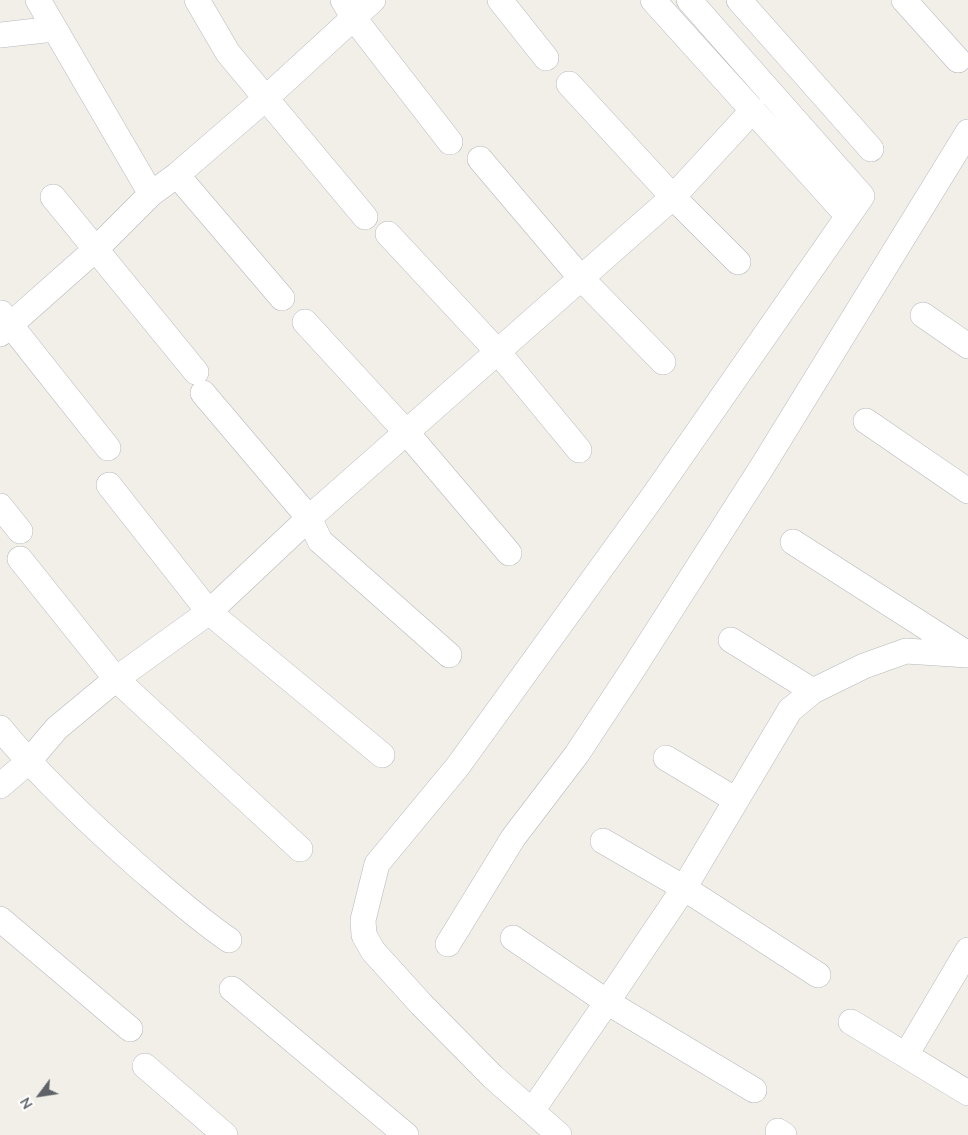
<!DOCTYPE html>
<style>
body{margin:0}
#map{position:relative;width:968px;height:1135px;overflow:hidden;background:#f1efe8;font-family:"Nunito Sans",sans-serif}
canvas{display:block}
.north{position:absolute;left:15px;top:1070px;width:50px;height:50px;-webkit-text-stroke:4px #fff;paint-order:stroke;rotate:239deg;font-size:14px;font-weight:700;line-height:20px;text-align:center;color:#5f6368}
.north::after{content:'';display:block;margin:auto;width:18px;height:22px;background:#5f6368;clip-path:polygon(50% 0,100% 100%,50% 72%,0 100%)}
</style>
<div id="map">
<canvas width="968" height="1135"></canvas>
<div class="north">N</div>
</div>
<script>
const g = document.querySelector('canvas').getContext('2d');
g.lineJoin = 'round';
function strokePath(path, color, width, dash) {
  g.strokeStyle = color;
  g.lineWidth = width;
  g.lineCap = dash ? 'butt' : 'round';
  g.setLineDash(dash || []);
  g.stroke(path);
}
const street = new Path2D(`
 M 38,0 L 151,194
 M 197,0 L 228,53 L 365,217
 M 343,0 L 353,17 L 450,142
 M 500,0 L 546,58
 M 653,0 L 848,216
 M 739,0 L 871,149
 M 904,0 L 958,60
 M 0,35 L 54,29
 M 569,84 L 673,197 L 738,262
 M 480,159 L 580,277 L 663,362
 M 177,175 L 282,298
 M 53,197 L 196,372
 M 388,234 L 498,352 L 579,450
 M 1,313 L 108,448
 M 923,315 L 968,346
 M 305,322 L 407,433 L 509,553
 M 0,334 L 97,248 L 151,194 L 177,175 L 265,99 L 373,0
 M 203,393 L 309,518 L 320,541 L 449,655
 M 866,421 L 968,491
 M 109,485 L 209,612 L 382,755
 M 0,506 L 20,531
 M 793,542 L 968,654
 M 20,559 L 116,679 L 300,849
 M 731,640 L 813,691
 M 0,728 C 42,779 90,824 140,868 C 169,893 197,918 229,940
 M 666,758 L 736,800
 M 0,786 L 28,762 L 57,728 L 116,679 L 209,612 L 309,518 L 673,197 L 753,110
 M 603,841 L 684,888 L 818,975
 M 0,919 L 130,1029
 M 513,938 L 607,1002 L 684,888 L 790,710 L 813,691 L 864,666 L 906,651 L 968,655
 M 448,944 L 513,838 L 577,754 L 633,669 L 762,467 L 968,132
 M 232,989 L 406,1135
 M 851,1022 L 968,1093
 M 906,1055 L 968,950
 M 145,1066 L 225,1135
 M 532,1111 L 607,1002 L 754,1090
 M 778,1131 L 784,1135
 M 559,1135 L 493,1077 L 421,1004 L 373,951 L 364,935 L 363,920 L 377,864 L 458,766 L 654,495 L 862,196 L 689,0`);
strokePath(street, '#b5b8bc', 26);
strokePath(street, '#fff', 25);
</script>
